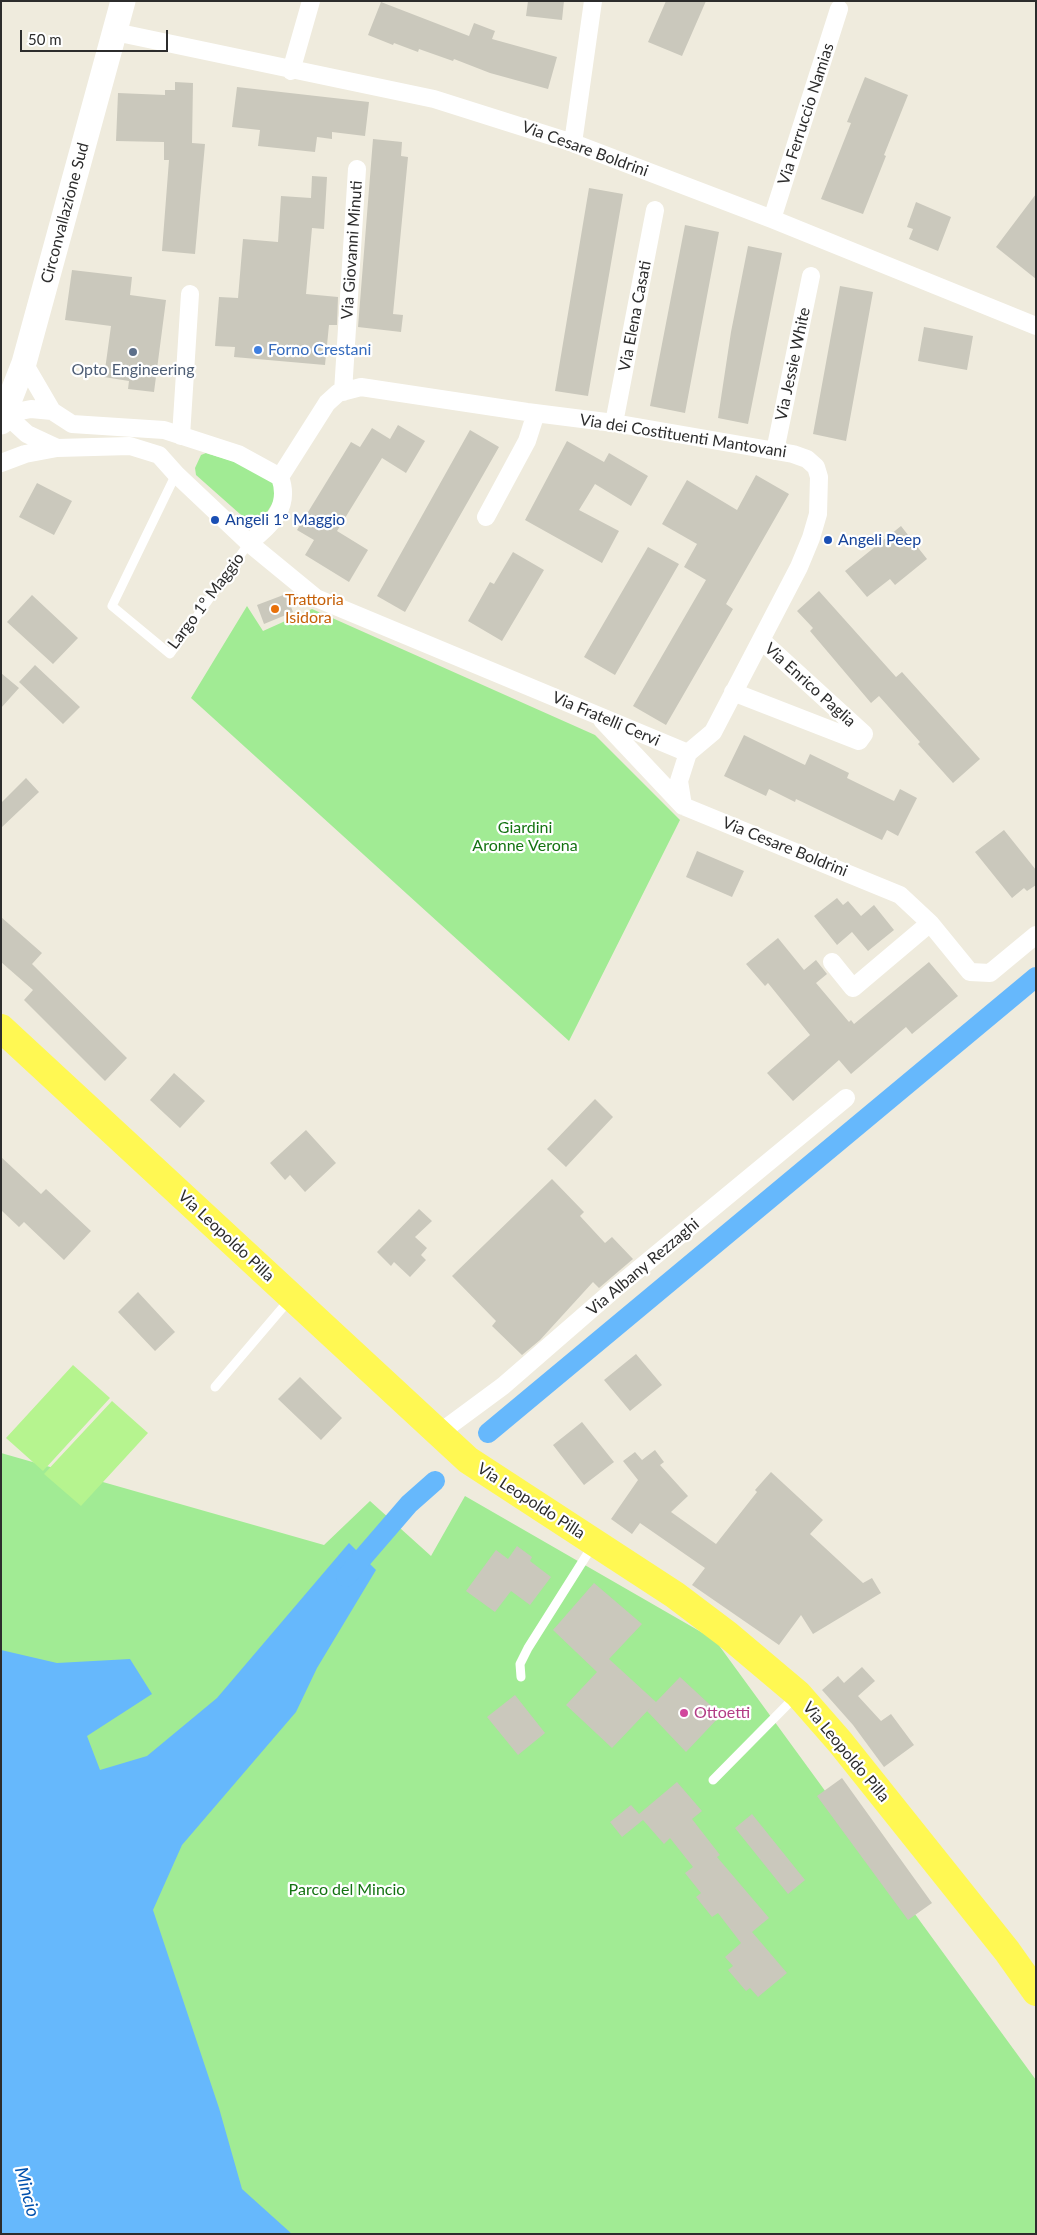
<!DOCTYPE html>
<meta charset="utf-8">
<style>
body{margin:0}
#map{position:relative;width:1037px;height:2235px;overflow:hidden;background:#efebdd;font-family:Lato,sans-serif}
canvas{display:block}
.frame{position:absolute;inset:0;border:2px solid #2c2c2c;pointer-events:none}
.scale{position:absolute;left:20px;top:30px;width:148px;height:22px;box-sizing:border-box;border:2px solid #2c2c2c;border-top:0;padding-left:6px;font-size:15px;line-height:18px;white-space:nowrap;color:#2c2c2c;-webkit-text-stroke:4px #fff;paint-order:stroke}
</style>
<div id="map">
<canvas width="1037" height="2235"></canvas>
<div class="frame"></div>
<div class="scale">50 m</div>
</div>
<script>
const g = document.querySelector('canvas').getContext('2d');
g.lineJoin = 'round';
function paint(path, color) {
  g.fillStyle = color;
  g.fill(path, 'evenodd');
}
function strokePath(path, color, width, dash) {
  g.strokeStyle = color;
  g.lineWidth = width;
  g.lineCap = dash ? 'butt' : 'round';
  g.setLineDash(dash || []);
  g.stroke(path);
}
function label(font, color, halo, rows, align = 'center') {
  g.font = font + ' Lato,sans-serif';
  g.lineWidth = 4.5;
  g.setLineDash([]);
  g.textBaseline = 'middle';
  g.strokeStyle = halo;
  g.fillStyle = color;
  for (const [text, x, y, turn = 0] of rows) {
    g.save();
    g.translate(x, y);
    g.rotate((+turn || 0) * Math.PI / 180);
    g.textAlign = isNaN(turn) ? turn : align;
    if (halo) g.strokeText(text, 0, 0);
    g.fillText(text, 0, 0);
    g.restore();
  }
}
paint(new Path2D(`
 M 206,453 C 223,459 281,471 276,495 C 274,502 268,510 265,516 L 249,522 L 196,475 L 195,468 L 201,455 Z
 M 247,606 L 263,631 L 312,609 L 595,735 L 680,820 L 569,1041 L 191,698 Z
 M 1,1453 L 324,1545 L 370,1501 L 431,1556 L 465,1496 L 715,1640 L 1036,2080 L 1036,2234 L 1,2234 Z`), '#a1eb94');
paint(new Path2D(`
 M 73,1365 L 110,1398 L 43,1471 L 6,1438 Z
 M 112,1401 L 148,1433 L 81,1506 L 44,1474 Z`), '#b6f48f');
paint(new Path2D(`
 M 349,1543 L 376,1570 L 317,1668 L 296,1712 L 182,1845 L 153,1910 L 219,2108 L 242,2189 L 292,2234 L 1,2234 L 1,1650 L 57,1663 L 130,1659 L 152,1694 L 87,1736 L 100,1770 L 147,1756 L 217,1698 Z`), '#66b8fc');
strokePath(new Path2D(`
 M 488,1433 L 1036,977
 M 346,1577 L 409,1504 L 435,1481`), '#66b8fc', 20);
paint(new Path2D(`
 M 528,1 L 564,1 L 562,20 L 526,16 Z
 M 666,1 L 706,1 L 682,56 L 648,42 Z
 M 381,2 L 469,36 L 474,23 L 495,31 L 492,39 L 557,57 L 548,89 L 490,73 L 454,59 L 453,61 L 419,49 L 418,52 L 394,43 L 393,45 L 368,35 Z
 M 865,77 L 908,95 L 884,155 L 886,156 L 863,214 L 821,199 L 851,123 L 847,122 Z
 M 175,82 L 193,83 L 192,143 L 205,144 L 195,254 L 162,251 L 169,160 L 164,160 L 164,142 L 116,141 L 118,93 L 165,95 L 165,90 L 175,90 Z
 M 237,87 L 369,102 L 365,136 L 332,132 L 332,139 L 317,137 L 315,152 L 258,146 L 260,130 L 232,127 Z
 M 373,139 L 402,142 L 401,156 L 408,157 L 393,314 L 403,315 L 401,332 L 358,327 Z
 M 312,176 L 327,177 L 324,229 L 312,228 L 306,294 L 338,297 L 337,325 L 329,325 L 325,365 L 234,357 L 235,347 L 215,346 L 219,297 L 238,298 L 243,239 L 278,242 L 281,196 L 311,198 Z
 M 589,188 L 623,194 L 588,396 L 555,391 Z
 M 1036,194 L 1036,279 L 996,247 Z
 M 916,202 L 951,217 L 938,251 L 909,239 L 913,229 L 907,227 Z
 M 685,225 L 719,232 L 685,413 L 650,406 Z
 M 748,246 L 782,253 L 748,424 L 718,418 L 731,332 Z
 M 72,270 L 132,277 L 130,295 L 166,300 L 154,392 L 128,389 L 129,381 L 104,377 L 111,326 L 65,320 Z
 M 840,286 L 873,292 L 846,441 L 813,434 Z
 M 924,327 L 973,336 L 967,370 L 918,361 Z
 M 398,425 L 425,441 L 406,473 L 382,458 L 337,531 L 368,550 L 349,582 L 305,555 L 314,540 L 297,530 L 351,442 L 360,447 L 372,428 L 390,439 Z
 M 470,430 L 499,447 L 405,612 L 377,596 Z
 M 567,441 L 604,462 L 609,453 L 648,476 L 631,506 L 595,484 L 579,510 L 619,531 L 602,563 L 525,520 Z
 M 756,475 L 789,494 L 726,604 L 733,609 L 666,725 L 633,706 L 706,580 L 684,567 L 697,544 L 662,524 L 687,480 L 737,510 Z
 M 37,483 L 72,501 L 54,535 L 19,517 Z
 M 901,526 L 927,559 L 895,585 L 890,579 L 867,597 L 845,571 Z
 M 648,547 L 679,564 L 615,675 L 584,657 Z
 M 513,552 L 544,570 L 502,641 L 468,621 L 490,582 L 494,584 Z
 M 819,591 L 896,677 L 902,672 L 980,759 L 953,783 L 918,744 L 920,742 L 879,696 L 871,703 L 810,631 L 813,628 L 797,611 Z
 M 286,594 L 293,612 L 264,624 L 257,605 Z
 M 32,595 L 78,638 L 53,664 L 7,622 Z
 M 35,665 L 80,707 L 63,724 L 19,682 Z
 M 1,673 L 19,688 L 1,708 Z
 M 744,735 L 805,765 L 810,754 L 849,773 L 847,778 L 894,801 L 900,789 L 917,798 L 898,836 L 887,830 L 882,840 L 796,799 L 795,802 L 769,789 L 766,796 L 724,776 Z
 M 26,778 L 39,792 L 1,828 L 1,803 Z
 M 1004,830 L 1036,870 L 1036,885 L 1027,891 L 1024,888 L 1012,898 L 975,852 Z
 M 697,851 L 744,871 L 732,897 L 686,877 Z
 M 837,898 L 843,905 L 848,901 L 861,916 L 874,905 L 894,930 L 868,951 L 852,932 L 837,945 L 814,916 Z
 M 1,917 L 42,953 L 32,964 L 127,1058 L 105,1081 L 24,1000 L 33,990 L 1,962 Z
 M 778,938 L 804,970 L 816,960 L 827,974 L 816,983 L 849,1022 L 851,1020 L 854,1024 L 929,962 L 958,996 L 912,1034 L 906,1027 L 851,1074 L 839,1060 L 793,1101 L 767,1073 L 810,1035 L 768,983 L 765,986 L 746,964 Z
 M 174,1073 L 205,1101 L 180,1128 L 150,1100 Z
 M 595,1099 L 613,1117 L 566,1167 L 547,1149 Z
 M 306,1130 L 336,1163 L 305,1192 L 290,1175 L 285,1180 L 270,1163 Z
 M 1,1157 L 41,1194 L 46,1189 L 91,1231 L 64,1260 L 24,1222 L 19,1227 L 1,1210 Z
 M 552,1179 L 584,1212 L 580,1216 L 605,1243 L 612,1237 L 633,1259 L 599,1288 L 593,1282 L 540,1340 L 522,1355 L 492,1326 L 496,1321 L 452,1276 Z
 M 419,1209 L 432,1221 L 415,1237 L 427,1248 L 421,1255 L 426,1260 L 410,1277 L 394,1262 L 391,1266 L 377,1252 Z
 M 138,1292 L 175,1332 L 155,1351 L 118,1312 Z
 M 636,1354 L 662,1385 L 630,1411 L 604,1380 Z
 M 300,1377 L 342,1418 L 321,1440 L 278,1399 Z
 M 582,1422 L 614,1462 L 584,1485 L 553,1445 Z
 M 655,1450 L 664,1462 L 660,1465 L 688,1496 L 671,1512 L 716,1544 L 757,1492 L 755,1490 L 771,1472 L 823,1520 L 810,1534 L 863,1583 L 872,1578 L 881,1593 L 813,1634 L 801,1615 L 779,1645 L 692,1585 L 705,1568 L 640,1523 L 632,1534 L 611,1519 L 638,1480 L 623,1461 L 635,1452 L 642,1460 Z
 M 517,1546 L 532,1557 L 530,1561 L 551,1577 L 530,1605 L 511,1591 L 495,1612 L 466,1591 L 496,1550 L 508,1559 Z
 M 594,1583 L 642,1624 L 609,1659 L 656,1702 L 680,1677 L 721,1715 L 686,1752 L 647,1711 L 652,1706 L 612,1748 L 566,1705 L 597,1672 L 553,1630 Z
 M 862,1667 L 875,1681 L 858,1696 L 881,1721 L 891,1714 L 914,1745 L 884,1767 L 853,1725 L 822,1690 L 838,1676 L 844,1683 Z
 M 515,1695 L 545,1733 L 518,1755 L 487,1717 Z
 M 842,1778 L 932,1903 L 908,1920 L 817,1796 Z
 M 677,1782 L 702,1811 L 692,1819 L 720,1855 L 717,1857 L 769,1918 L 752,1932 L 787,1973 L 758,1997 L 750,1988 L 746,1991 L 728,1970 L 733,1966 L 725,1957 L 741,1943 L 718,1913 L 712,1917 L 696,1897 L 701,1893 L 685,1873 L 693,1867 L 670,1838 L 664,1844 L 643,1820 L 622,1837 L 610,1822 L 631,1805 L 639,1814 Z
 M 752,1814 L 805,1880 L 788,1894 L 735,1828 Z`), '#cac8bc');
strokePath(new Path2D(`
 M 176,474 L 112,606 L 170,654 L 249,543
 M 215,1387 L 290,1299
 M 521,1677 L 520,1664 L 528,1648 L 593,1545
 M 713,1780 L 795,1697`), '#fff', 9);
strokePath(new Path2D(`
 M 115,32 L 434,99 L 573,143 L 772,219 L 1036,326
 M 291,71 L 311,1
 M 573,143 L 593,1
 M 772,219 L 839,9
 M 24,363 L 52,411
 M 343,392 L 357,169
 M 5,414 L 31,409 L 52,411 L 72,424 L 164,430 L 238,454 L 280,477 C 291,508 271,524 249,543
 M 5,414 L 27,434 L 57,448
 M 614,423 L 655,210
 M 181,436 L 190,294
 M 775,451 L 811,276
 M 1,463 L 25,454 L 57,448 L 130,446 L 159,455 L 176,474 L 249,543 L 316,598 L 688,753 L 713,732 L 799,567 L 811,538 L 818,514 L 819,477 L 816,467 L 807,459 L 793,454 L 614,423 L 527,412 L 361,387 L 338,393 L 327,403 L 280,477
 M 486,517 L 527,441 L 536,413
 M 733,692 L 859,741 L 864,734 L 761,640
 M 602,720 L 683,806 L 900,895 L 930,923 L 970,972 L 990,973 L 1036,935
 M 683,806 L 679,781 L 688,753
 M 832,962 L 853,988 L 930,923
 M 438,1434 L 503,1386 L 617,1287 L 846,1098`), '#fff', 18);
strokePath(new Path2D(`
 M 1,422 L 24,363 L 123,1`), '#fff', 25);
strokePath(new Path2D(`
 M 1,1028 L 468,1460 L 675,1595 L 728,1635 L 798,1694 L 840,1742 L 1007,1951 L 1036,1992`), '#fff853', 28);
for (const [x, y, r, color] of [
 [258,350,5,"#3f7fe0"],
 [133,352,5,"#5c6f8a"],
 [215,520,5,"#1a4fb4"],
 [828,540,5,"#1a4fb4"],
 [275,609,5,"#e8710a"],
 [684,1713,5,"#d1479c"]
]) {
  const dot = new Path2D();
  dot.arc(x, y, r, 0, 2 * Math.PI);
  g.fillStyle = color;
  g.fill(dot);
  strokePath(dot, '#fff', 2);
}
label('16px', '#2c2c2c', '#fff', [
 ["Via Ferruccio Namias",806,114,-72],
 ["Via Cesare Boldrini",585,149,20],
 ["Circonvallazione Sud",65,213,-75],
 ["Via Giovanni Minuti",352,250,-86],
 ["Via Elena Casati",635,316,-79],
 ["Via Jessie White",793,364,-78],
 ["Via dei Costituenti Mantovani",683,436,9],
 ["Largo 1° Maggio",206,601,-53],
 ["Via Enrico Paglia",810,685,42],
 ["Via Fratelli Cervi",606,719,23],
 ["Via Cesare Boldrini",785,847,22],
 ["Via Leopoldo Pilla",226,1236,43],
 ["Via Albany Rezzaghi",643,1267,-40],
 ["Via Leopoldo Pilla",531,1501,33],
 ["Via Leopoldo Pilla",846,1752,50]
]);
label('16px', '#366cbe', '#fff', [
 ["Forno Crestani",268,350]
], 'left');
label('16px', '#4e5e75', '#fff', [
 ["Opto Engineering",133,370]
]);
label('16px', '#164399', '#fff', [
 ["Angeli 1° Maggio",225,520],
 ["Angeli Peep",838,540]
], 'left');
label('16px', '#c56008', '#fff', [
 ["Trattoria",285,600],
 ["Isidora",285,618]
], 'left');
label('16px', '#147312', '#fff', [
 ["Giardini",525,828],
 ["Aronne Verona",525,846],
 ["Parco del Mincio",347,1890]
]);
label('16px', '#b23c85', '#fff', [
 ["Ottoetti",694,1713]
], 'left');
label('italic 18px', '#0050ad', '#fff', [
 ["Mincio",27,2192,75]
]);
</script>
